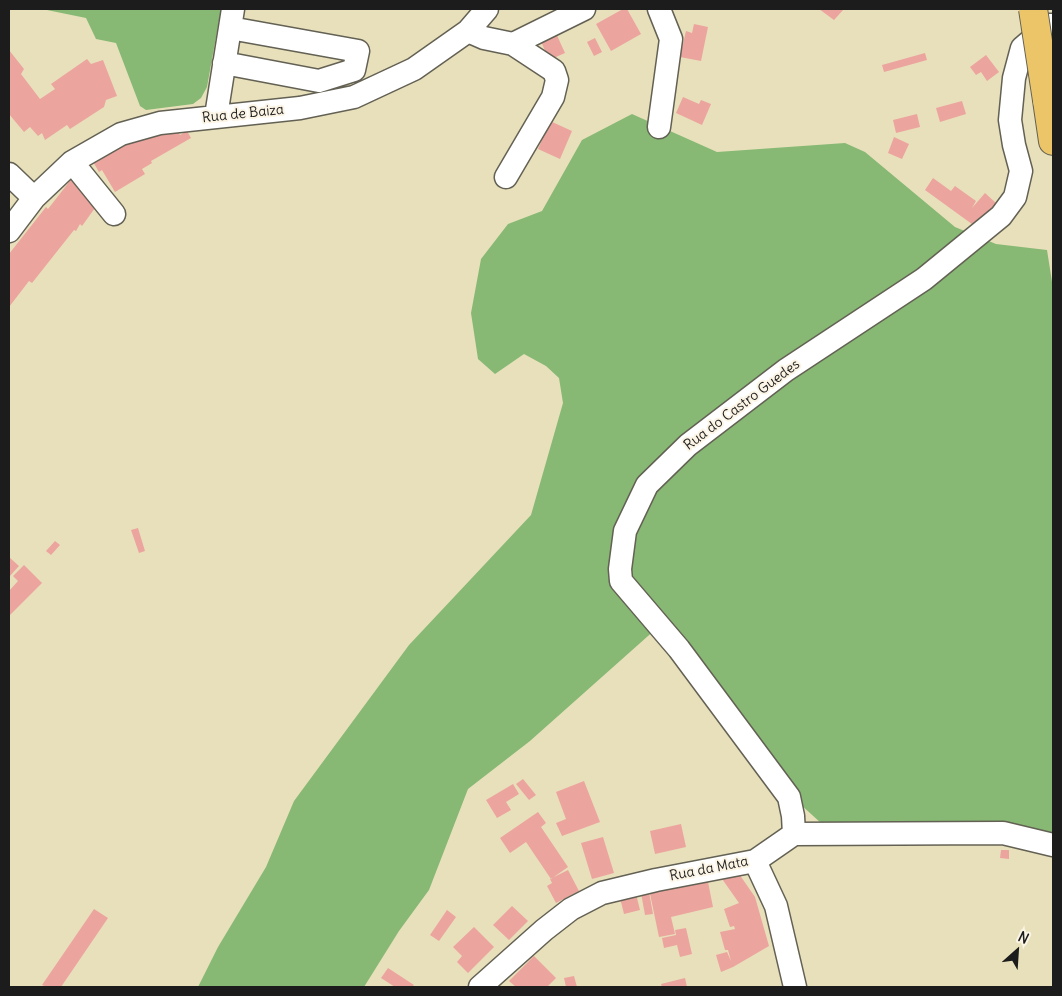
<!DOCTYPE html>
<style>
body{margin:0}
#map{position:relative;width:1062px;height:996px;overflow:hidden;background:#e8e0bb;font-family:Delius,sans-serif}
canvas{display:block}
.frame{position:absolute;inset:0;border:10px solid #1c1c1c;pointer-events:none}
.north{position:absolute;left:992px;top:926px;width:50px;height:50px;-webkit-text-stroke:4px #fcf5e5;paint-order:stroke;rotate:26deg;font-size:14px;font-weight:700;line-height:20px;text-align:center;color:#1c1c1c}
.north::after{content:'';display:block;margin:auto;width:18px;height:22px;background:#1c1c1c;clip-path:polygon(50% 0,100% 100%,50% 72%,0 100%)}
</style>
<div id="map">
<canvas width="1062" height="996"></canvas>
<div class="frame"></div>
<div class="north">N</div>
</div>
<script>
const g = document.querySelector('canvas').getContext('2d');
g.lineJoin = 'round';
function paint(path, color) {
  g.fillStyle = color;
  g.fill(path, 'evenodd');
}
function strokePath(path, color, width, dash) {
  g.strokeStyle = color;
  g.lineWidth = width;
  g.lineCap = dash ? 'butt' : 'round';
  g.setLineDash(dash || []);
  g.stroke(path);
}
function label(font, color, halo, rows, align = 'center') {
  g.font = font + ' Delius,sans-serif';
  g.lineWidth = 4;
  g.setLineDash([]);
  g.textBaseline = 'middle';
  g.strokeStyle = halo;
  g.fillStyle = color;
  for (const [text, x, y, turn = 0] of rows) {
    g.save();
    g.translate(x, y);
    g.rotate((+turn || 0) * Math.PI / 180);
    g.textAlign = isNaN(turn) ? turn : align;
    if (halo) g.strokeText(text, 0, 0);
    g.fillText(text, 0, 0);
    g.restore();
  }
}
paint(new Path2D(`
 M 42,9 L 221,9 L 207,87 L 201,98 L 193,104 L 146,110 L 140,106 L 116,43 L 96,39 L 86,18 Z
 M 632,114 L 717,152 L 845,143 L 865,152 L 955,227 L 996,244 L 1047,250 L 1053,288 L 1053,835 L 822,824 L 799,803 L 657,628 L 530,741 L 468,789 L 429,890 L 399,931 L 364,987 L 198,987 L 218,947 L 266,867 L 294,801 L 409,645 L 531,515 L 563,403 L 559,378 L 546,366 L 524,354 L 495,374 L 478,359 L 471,313 L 481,259 L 508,224 L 542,211 L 582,140 Z`), '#87b974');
paint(new Path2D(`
 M 623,9 L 627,9 L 641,34 L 611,51 L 596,24 Z
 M 819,9 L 844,9 L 834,20 Z
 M 694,24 L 708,27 L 701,61 L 680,57 L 686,31 L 692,33 Z
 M 555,31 L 565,53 L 549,60 L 540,39 Z
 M 595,38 L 602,52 L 594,56 L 587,42 Z
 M 9,50 L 24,69 L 21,74 L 40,99 L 55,89 L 51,84 L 87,59 L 91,64 L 103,60 L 117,96 L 106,100 L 104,107 L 70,129 L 67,125 L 45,140 L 42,133 L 38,136 L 30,127 L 24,132 L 9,114 Z
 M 925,53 L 927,60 L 884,72 L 882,65 Z
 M 986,55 L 999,72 L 987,81 L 981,72 L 976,75 L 970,67 Z
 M 683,97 L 699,104 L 701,100 L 711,104 L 702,125 L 676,113 Z
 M 962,101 L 966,114 L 940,122 L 936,108 Z
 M 917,114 L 920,127 L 896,133 L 893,120 Z
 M 550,121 L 572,131 L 560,159 L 538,149 Z
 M 171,131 L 173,134 L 177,131 L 180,135 L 187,131 L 191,138 L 151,161 L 152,163 L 142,169 L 145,174 L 115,192 L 102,170 L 99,172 L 92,160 L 123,142 Z
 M 894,137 L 909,144 L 902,159 L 888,153 Z
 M 73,177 L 100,201 L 82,226 L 80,224 L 76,231 L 74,230 L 32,283 L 29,281 L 9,307 L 9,254 L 46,207 L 48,209 Z
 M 933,178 L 951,191 L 955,186 L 976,201 L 972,208 L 985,193 L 996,203 L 976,227 L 925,190 Z
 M 138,528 L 145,551 L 139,553 L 131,530 Z
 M 55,541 L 60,545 L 51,555 L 46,551 Z
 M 9,557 L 19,566 L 9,577 Z
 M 24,565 L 42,583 L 9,616 L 9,591 L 18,581 L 13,576 Z
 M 523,779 L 536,795 L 529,800 L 516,784 Z
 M 584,781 L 600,822 L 562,836 L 556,823 L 566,819 L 556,792 Z
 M 513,784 L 519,794 L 506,802 L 511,810 L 497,818 L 486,800 Z
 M 538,812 L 546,823 L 541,827 L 568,867 L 551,879 L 526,842 L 510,853 L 500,838 Z
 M 681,824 L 686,847 L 655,854 L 650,831 Z
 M 603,837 L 614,873 L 592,879 L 581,843 Z
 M 1001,850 L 1009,850 L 1009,859 L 1000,858 Z
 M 568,870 L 579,891 L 556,903 L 547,886 L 552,883 L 550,879 Z
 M 737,871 L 755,897 L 769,946 L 733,967 L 721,972 L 716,955 L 727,952 L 731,961 L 728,950 L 725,950 L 720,932 L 735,929 L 734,926 L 730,927 L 724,909 L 739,903 L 720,876 Z
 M 707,877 L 713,907 L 671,917 L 675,934 L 659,937 L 649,889 Z
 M 649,892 L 653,914 L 645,915 L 641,893 Z
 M 636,894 L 640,910 L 624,914 L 620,898 Z
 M 512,906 L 528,921 L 509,940 L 493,925 Z
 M 94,909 L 108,918 L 61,987 L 47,987 L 42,985 Z
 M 447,910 L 456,917 L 439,941 L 430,935 Z
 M 474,927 L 494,947 L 468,973 L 457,962 L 462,956 L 453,947 Z
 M 686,928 L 692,954 L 680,957 L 677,945 L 664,948 L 662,938 L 676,935 L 675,930 Z
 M 534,956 L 556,978 L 547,987 L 516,987 L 509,981 Z
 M 388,968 L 414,985 L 412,987 L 395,987 L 381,978 Z
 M 574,976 L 577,987 L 566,987 L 564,978 Z
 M 685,978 L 687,987 L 662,987 L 661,984 Z`), '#eca49e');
const minor = new Path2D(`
 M 659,9 L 671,39 L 659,127
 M 468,31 L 484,38 L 513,44 L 584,9
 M 224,63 L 319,81 L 354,70 L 358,51 L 230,28
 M 216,116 L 233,9
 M 72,162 L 114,214
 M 9,174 L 34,198
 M 506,177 L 553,97 L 557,80 L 554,71 L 513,44
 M 9,231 L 34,198 L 72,162 L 121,134 L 160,123 L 300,108 L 354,97 L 414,69 L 468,31 L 487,9
 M 794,834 L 793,816 L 789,797 L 679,649 L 621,581 L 620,569 L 625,531 L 647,485 L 688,445 L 786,370 L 924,279 L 1001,216 L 1015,197 L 1021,171 L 1014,145 L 1010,120 L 1014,78 L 1022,48 L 1049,25 L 1053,25
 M 755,861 L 776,906 L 795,987
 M 480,987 L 544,930 L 571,909 L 602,893 L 656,880 L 755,861 L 794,834 L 1003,833 L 1053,845`);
const highway = new Path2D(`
 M 1047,100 L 1053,141`);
strokePath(minor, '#636154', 25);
strokePath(highway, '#636154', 30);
strokePath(minor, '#fff', 22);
strokePath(highway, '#edc569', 28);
const highwayBridge = new Path2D(`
 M 1033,9 L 1047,100`);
strokePath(highwayBridge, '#636154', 30, []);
strokePath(highwayBridge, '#edc569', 28);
label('14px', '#1c1c1c', '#fcf5e5', [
 ["Rua de Baiza",243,114,-6],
 ["Rua do Castro Guedes",742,405,-37],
 ["Rua da Mata",709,869,-11]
]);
</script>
